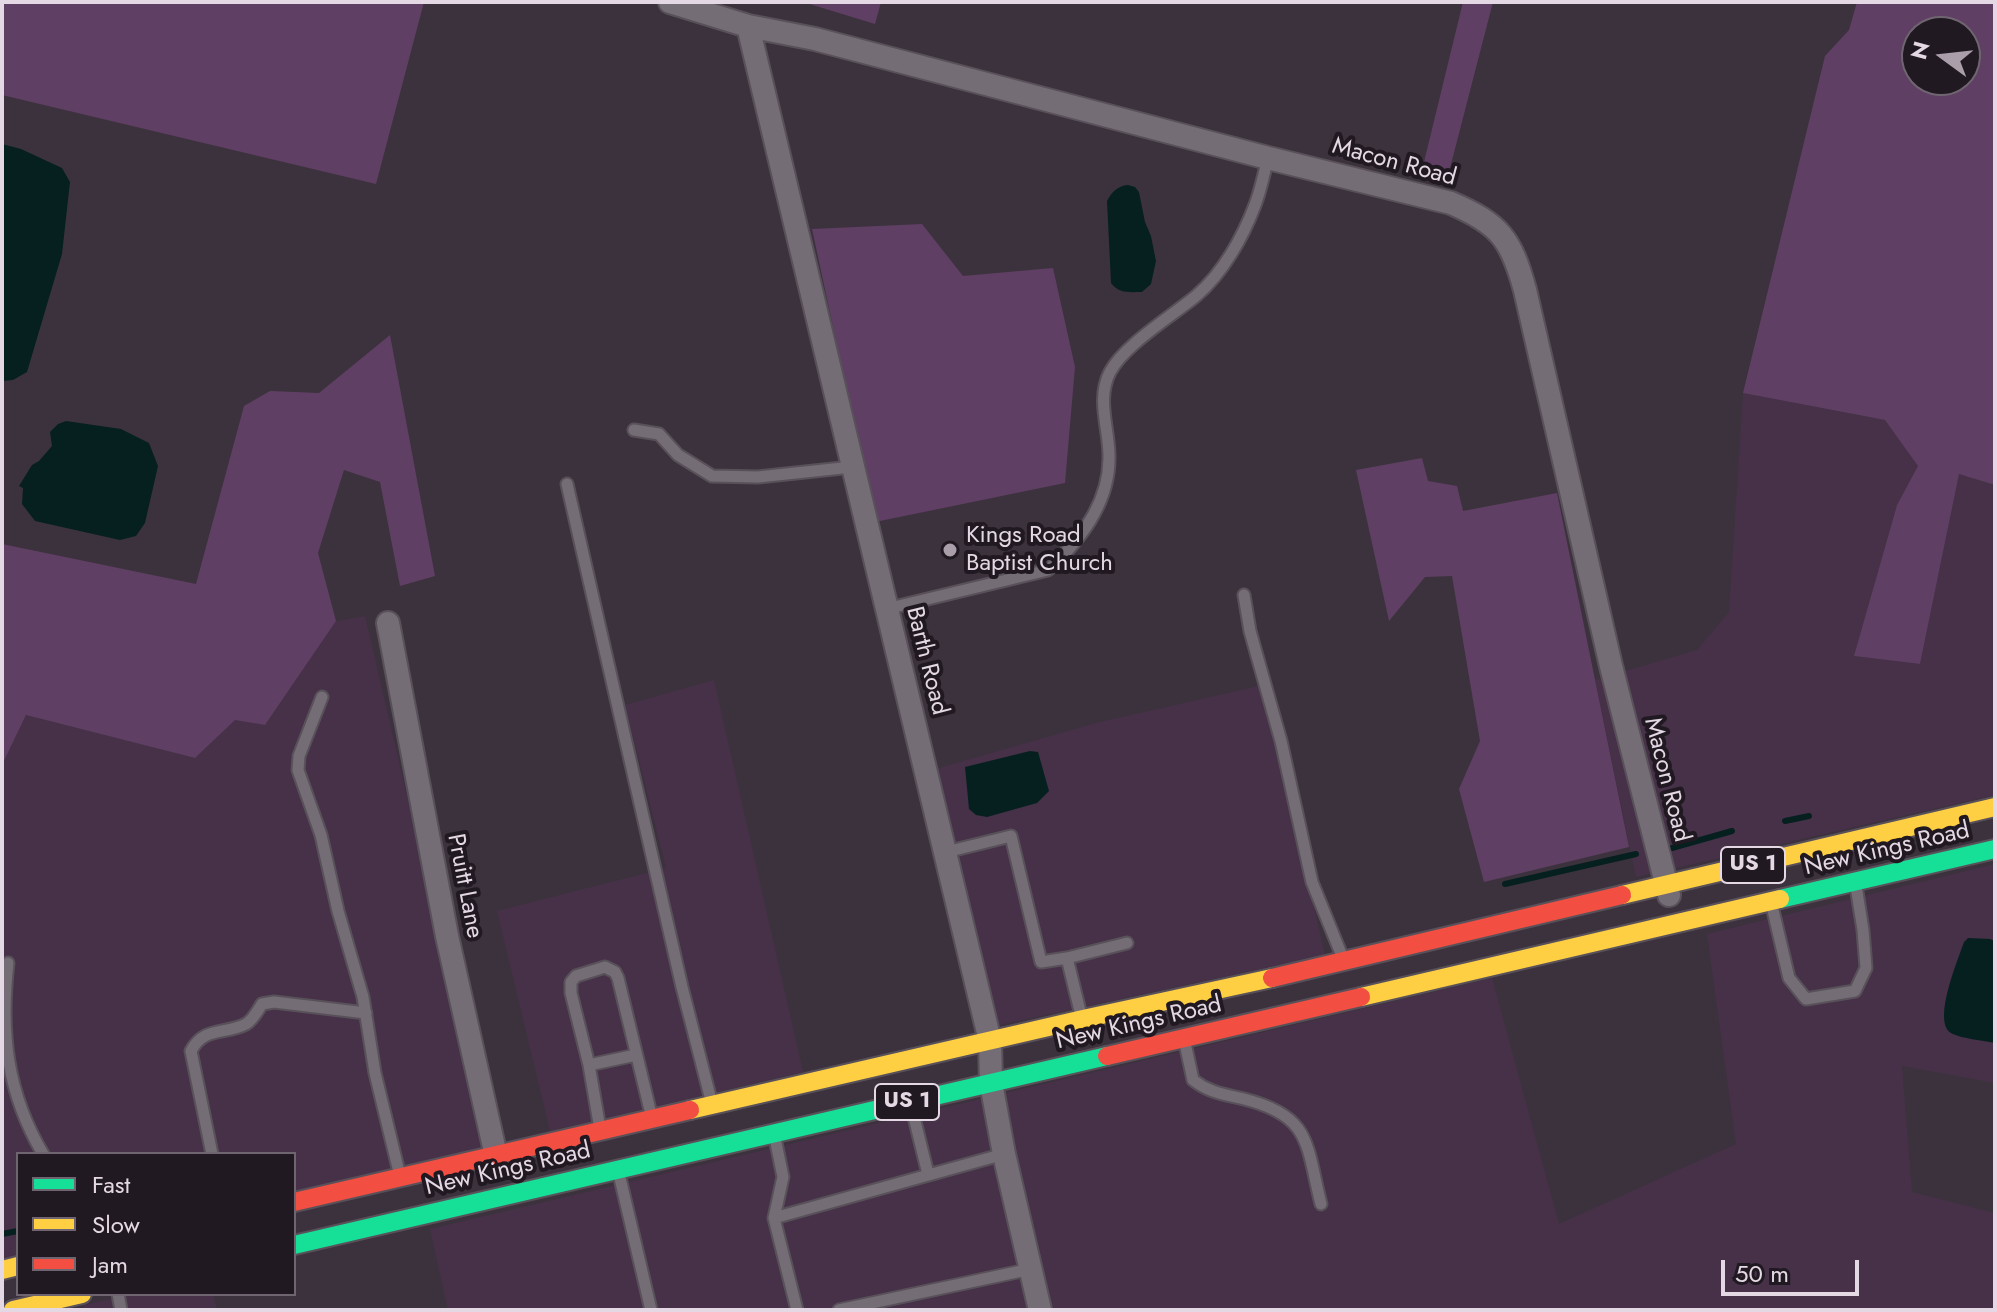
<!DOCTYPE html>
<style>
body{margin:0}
#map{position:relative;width:1997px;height:1312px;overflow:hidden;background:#3c323d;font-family:Jost,sans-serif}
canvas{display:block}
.frame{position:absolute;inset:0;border:4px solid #e4d8e5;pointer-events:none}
.legend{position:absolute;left:16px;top:1152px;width:280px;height:144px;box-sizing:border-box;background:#211922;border:2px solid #6f6570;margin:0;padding:10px 14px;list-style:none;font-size:24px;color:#e4d8e5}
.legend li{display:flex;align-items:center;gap:16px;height:40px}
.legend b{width:40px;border:2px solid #6f6570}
.north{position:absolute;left:1901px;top:16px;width:80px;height:80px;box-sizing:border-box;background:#211922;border:2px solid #6f6570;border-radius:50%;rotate:285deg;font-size:22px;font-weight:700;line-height:32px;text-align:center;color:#e4d8e5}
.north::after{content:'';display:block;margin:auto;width:28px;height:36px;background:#a99eaa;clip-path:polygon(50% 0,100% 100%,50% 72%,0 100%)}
.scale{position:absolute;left:1721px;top:1260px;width:138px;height:36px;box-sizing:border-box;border:4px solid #e4d8e5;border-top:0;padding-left:10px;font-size:24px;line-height:28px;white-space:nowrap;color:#e4d8e5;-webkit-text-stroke:6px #211922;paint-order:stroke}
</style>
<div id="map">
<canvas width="1997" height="1312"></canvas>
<div class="frame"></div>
<ul class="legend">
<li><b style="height:10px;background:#16e098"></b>Fast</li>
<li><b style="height:10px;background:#ffcf43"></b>Slow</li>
<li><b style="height:10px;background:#f24e42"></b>Jam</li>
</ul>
<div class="north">N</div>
<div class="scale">50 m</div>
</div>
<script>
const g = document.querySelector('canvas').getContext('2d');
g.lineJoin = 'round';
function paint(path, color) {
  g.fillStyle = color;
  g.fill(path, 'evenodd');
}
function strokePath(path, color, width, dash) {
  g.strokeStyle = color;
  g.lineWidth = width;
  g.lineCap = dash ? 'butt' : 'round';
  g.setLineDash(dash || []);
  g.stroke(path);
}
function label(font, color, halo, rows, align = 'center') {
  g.font = font + ' Jost,sans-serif';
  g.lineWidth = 8;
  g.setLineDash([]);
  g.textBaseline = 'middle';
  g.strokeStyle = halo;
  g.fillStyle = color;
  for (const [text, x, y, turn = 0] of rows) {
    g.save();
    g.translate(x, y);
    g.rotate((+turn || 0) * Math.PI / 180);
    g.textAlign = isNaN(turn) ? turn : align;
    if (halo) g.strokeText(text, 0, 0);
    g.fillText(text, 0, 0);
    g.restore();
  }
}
paint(new Path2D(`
 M 1743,393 L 1885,420 L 1919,466 L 1897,505 L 1855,656 L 1920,664 L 1959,473 L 1995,485 L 1995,795 L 1636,877 L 1595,680 L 1697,650 L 1729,612 Z
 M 365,616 L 489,1149 L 294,1194 L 294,1154 L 18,1154 L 18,1256 L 2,1260 L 2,765 L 26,715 L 195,758 L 235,719 L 265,725 L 336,621 Z
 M 714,680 L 803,1072 L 550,1131 L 497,911 L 666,868 L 625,705 Z
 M 1263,685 L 1325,955 L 995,1026 L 932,770 L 1096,723 Z
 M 1995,864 L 1995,1083 L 1902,1066 L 1912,1192 L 1995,1213 L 1995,1310 L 448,1310 L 430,1229 L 1492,978 L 1559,1224 L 1736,1144 L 1707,934 Z
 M 133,1294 L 213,1294 L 217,1310 L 82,1310 L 84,1305 Z`), '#463148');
paint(new Path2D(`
 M 2,2 L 424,2 L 376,184 L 2,95 Z
 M 803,2 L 881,2 L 875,24 Z
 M 1463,2 L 1493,2 L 1449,172 L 1424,162 Z
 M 1857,2 L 1995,2 L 1995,485 L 1959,474 L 1920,664 L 1854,656 L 1897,505 L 1918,466 L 1885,420 L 1743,393 L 1825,56 L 1849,30 ZM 1965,32 L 1965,80 L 1917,80 L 1917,32 Z
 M 922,224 L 963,276 L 1053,268 L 1075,367 L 1065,483 L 875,522 L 812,229 Z
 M 390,335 L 435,576 L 400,586 L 380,482 L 344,470 L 318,553 L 336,621 L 265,725 L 235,720 L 195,758 L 26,715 L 2,765 L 2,544 L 196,584 L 244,406 L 270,391 L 319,393 Z
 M 1422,458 L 1428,481 L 1457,486 L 1463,511 L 1557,493 L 1629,847 L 1484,882 L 1459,789 L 1480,741 L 1452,576 L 1425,577 L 1389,621 L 1356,470 Z`), '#603f64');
paint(new Path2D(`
 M 2,144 L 21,149 L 62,168 L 70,182 L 62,254 L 27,372 L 13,380 L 2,381 Z
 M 1128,185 L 1135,187 L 1139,192 L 1145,222 L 1151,236 L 1156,261 L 1151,284 L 1142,292 C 1130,292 1119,294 1111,283 L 1107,201 C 1112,192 1117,186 1128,185 Z
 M 66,421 L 121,429 L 149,443 L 158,466 L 145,523 L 136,536 L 120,540 L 35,521 L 22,504 L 23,488 L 19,486 L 32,465 L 39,461 L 52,446 L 50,432 L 58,424 Z
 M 1030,751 L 1038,752 L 1049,791 L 1037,803 L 987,817 L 976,815 L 969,809 L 965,767 Z
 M 1968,938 L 1990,939 L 1995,941 L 1995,1043 C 1985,1041 1959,1038 1951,1033 C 1932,1021 1958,960 1964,942 Z`), '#06201f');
strokePath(new Path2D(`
 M 1785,821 L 1809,816
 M 1672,848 L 1732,831
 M 1505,884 L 1636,854
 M 2,1234 L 18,1231`), '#06201f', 6);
const lane = new Path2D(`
 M 634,430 L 659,434 L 678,455 L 712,476 L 758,477 L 852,467
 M 567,484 L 682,987 L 711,1100
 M 1244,595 L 1250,631 L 1281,741 L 1312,882 L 1342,956
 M 886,609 L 1048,570 C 1080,541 1110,502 1109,456 C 1109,428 1096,399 1110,372 C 1124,345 1172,316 1196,296 C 1223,273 1243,237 1255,205 C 1261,190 1264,173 1268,158
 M 322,697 L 299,756 L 298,770 L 321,835 L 338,911 L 363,997 L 375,1073 L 399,1172
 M 946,852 L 1011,836 L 1041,962 L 1067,958
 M 1772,906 L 1789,978 L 1806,999 L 1855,991 L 1866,968 L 1863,930 L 1856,886
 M 8,963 C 0,1033 7,1093 43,1154
 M 1080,1011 L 1067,958 L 1127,943
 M 1185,1043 L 1193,1080 C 1210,1093 1223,1094 1244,1099 C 1312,1116 1306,1145 1321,1204
 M 636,1055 L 589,1065 L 571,993 L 571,982 L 576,976 L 605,967 L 615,972 L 618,978 L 651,1114
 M 589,1065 L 599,1123
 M 912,1109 L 928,1174
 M 775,1138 L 783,1177 L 774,1218 L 797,1310
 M 212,1154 L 191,1051 C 204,1026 225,1035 246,1024 C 253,1020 258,1010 262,1004 L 274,1002 L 366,1013
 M 620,1178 L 651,1310
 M 774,1218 L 1004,1154
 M 118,1294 L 121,1310
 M 839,1310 L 1031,1269`);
const street = new Path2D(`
 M 670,2 L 748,26 L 815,39 L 1268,158 L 1451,203 C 1500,224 1511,239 1525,290 L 1611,666 L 1669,895
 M 748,26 L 990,1041 L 991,1083 L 1004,1154 L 1040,1310
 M 388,623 L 447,936 L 496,1156`);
const fast = new Path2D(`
 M 1780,899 L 1995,849
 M 294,1245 L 1107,1056`);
const slow = new Path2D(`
 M 1622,895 L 1995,807
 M 1361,997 L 1780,899
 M 690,1110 L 1083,1019 L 1272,978
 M 2,1270 L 18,1266
 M 13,1310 L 82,1294`);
const jam = new Path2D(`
 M 1272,978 L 1622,895
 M 1107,1056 L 1361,997
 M 294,1202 L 690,1110`);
strokePath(lane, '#59515a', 15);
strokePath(street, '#59515a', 26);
strokePath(fast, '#59515a', 22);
strokePath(slow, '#59515a', 22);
strokePath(jam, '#59515a', 22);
strokePath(lane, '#756d76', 11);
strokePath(street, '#756d76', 22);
strokePath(fast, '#16e098', 18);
strokePath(slow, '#ffcf43', 18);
strokePath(jam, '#f24e42', 18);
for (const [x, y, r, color] of [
 [950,550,8,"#a99eaa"]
]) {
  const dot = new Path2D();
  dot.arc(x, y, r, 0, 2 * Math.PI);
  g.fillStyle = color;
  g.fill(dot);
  strokePath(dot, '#211922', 3);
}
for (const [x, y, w] of [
 [1753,865,64],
 [907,1102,64]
]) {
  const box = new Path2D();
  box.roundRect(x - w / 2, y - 18, w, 36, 6);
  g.fillStyle = '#211922';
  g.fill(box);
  strokePath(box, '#e4d8e5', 2);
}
label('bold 22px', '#e4d8e5', null, [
 ["US 1",1753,865],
 ["US 1",907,1102]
]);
label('24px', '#e4d8e5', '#211922', [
 ["Macon Road",1394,163,15],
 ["Barth Road",926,661,76],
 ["Macon Road",1666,780,76],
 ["New Kings Road",1887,850,-13],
 ["Pruitt Lane",464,886,79],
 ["New Kings Road",1139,1024,-13],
 ["New Kings Road",508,1170,-13]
]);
label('24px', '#e4d8e5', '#211922', [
 ["Kings Road",966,536],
 ["Baptist Church",966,564]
], 'left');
</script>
